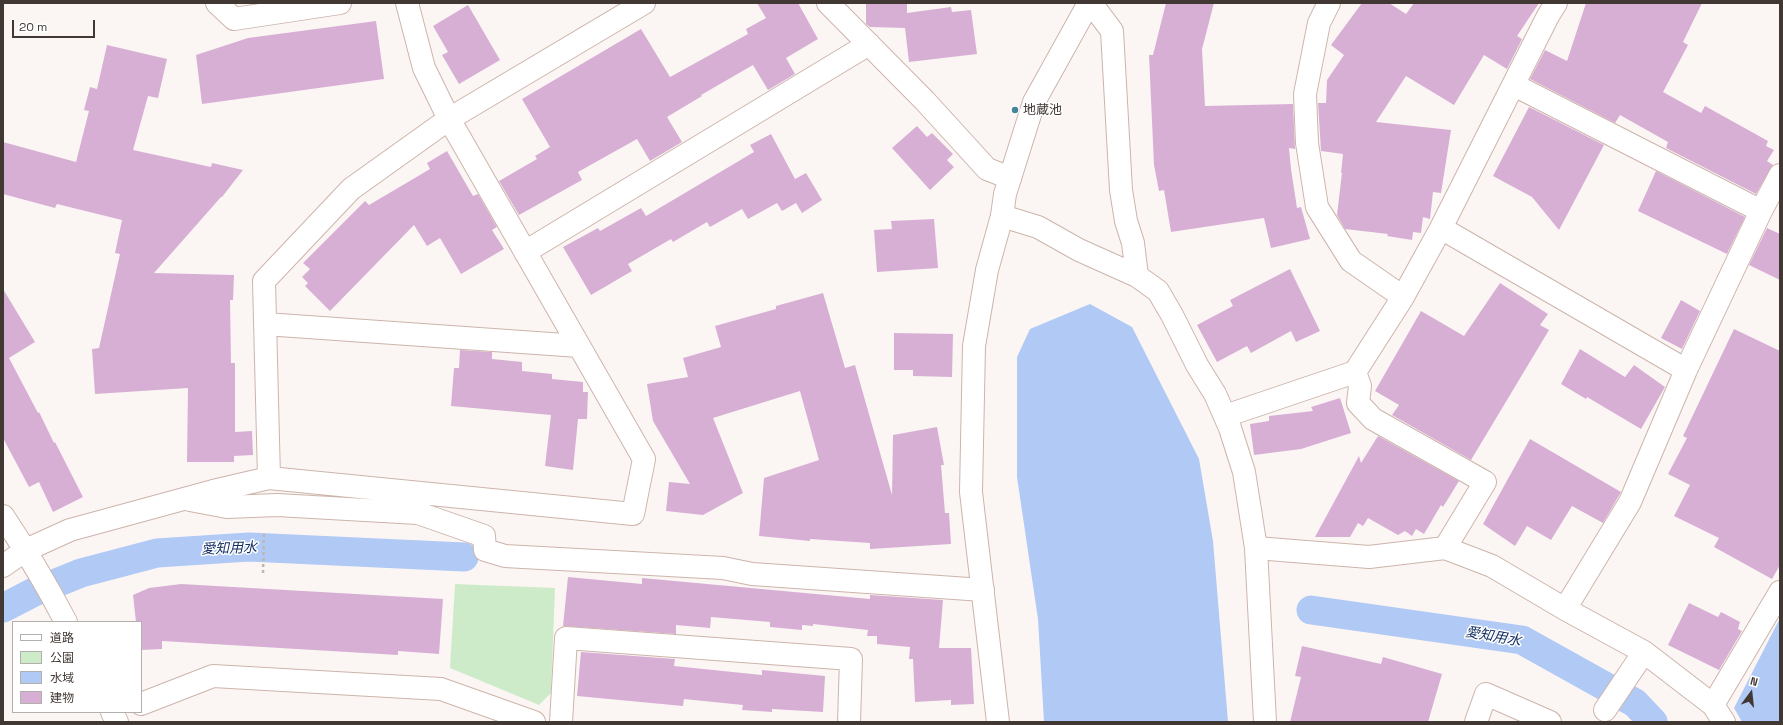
<!DOCTYPE html>
<meta charset="utf-8">
<style>
body{margin:0}
#map{position:relative;width:1783px;height:725px;overflow:hidden;background:#fbf6f4;font-family:"Space Grotesk","Noto Sans JP",sans-serif}
canvas{display:block}
.frame{position:absolute;inset:0;border:4px solid #413733;pointer-events:none}
.legend{position:absolute;left:12px;top:621px;width:130px;height:92px;box-sizing:border-box;background:#fff;border:1px solid #b3afad;margin:0;padding:5px 7px;list-style:none;font-size:12px;color:#413733}
.legend li{display:flex;align-items:center;gap:8px;height:20px}
.legend b{width:20px;border:1px solid #b3afad}
.north{position:absolute;left:1731px;top:673px;width:40px;height:40px;-webkit-text-stroke:3px #fff;paint-order:stroke;rotate:15deg;font-size:11px;font-weight:700;line-height:16px;text-align:center;color:#413733}
.north::after{content:'';display:block;margin:auto;width:14px;height:18px;background:#413733;clip-path:polygon(50% 0,100% 100%,50% 72%,0 100%)}
.scale{position:absolute;left:12px;top:20px;width:83px;height:18px;box-sizing:border-box;border:2px solid #413733;border-top:0;padding-left:5px;font-size:12px;line-height:14px;white-space:nowrap;color:#413733;-webkit-text-stroke:3px #fff;paint-order:stroke}
</style>
<div id="map">
<canvas width="1783" height="725"></canvas>
<div class="frame"></div>
<ul class="legend">
<li><b style="height:5px;background:#fff"></b>道路</li>
<li><b style="height:11px;background:#ceebc9"></b>公園</li>
<li><b style="height:11px;background:#b0c9f5"></b>水域</li>
<li><b style="height:11px;background:#d8afd4"></b>建物</li>
</ul>
<div class="north">N</div>
<div class="scale">20 m</div>
</div>
<script>
const g = document.querySelector('canvas').getContext('2d');
g.lineJoin = 'round';
function paint(path, color) {
  g.fillStyle = color;
  g.fill(path, 'evenodd');
}
function strokePath(path, color, width, dash) {
  g.strokeStyle = color;
  g.lineWidth = width;
  g.lineCap = dash ? 'butt' : 'round';
  g.setLineDash(dash || []);
  g.stroke(path);
}
function label(font, color, halo, rows, align = 'center') {
  g.font = font + ' "Space Grotesk","Noto Sans JP",sans-serif';
  g.lineWidth = 3;
  g.setLineDash([]);
  g.textBaseline = 'middle';
  g.strokeStyle = halo;
  g.fillStyle = color;
  for (const [text, x, y, turn = 0] of rows) {
    g.save();
    g.translate(x, y);
    g.rotate((+turn || 0) * Math.PI / 180);
    g.textAlign = isNaN(turn) ? turn : align;
    if (halo) g.strokeText(text, 0, 0);
    g.fillText(text, 0, 0);
    g.restore();
  }
}
paint(new Path2D(`
 M 455,584 L 555,588 L 551,693 L 539,705 L 450,668 Z`), '#ceebc9');
paint(new Path2D(`
 M 1090,304 L 1132,327 L 1199,459 L 1213,541 L 1228,722 L 1044,722 L 1038,619 L 1017,477 L 1017,357 L 1030,329 Z
 M 1779,620 L 1780,722 L 1742,722 L 1734,708 Z`), '#b0c9f5');
strokePath(new Path2D(`
 M 3,608 L 34,592 L 81,573 L 157,553 L 249,547 L 464,557
 M 1311,610 L 1522,640 L 1635,703 L 1653,722`), '#b0c9f5', 29);
paint(new Path2D(`
 M 757,3 L 798,3 L 818,39 L 786,58 L 795,74 L 768,90 L 753,65 L 701,95 L 702,96 L 667,117 L 682,142 L 650,161 L 637,139 L 578,172 L 582,180 L 519,215 L 499,181 L 537,159 L 535,156 L 550,147 L 522,99 L 641,29 L 670,77 L 748,34 L 746,29 L 766,18 Z
 M 866,3 L 907,3 L 907,13 L 951,7 L 952,12 L 971,10 L 977,54 L 909,62 L 905,28 L 870,27 L 866,24 Z
 M 1166,3 L 1214,3 L 1202,49 L 1205,106 L 1293,104 L 1295,149 L 1289,148 L 1291,169 L 1297,208 L 1301,207 L 1310,239 L 1271,248 L 1264,218 L 1171,232 L 1164,190 L 1159,191 L 1154,165 L 1149,55 L 1153,55 Z
 M 1362,3 L 1389,3 L 1406,14 L 1414,3 L 1539,3 L 1517,36 L 1522,39 L 1507,69 L 1484,55 L 1454,105 L 1406,76 L 1376,122 L 1451,130 L 1441,193 L 1433,192 L 1430,219 L 1423,217 L 1421,233 L 1413,232 L 1412,240 L 1387,236 L 1388,234 L 1345,229 L 1337,215 L 1342,173 L 1341,173 L 1343,154 L 1321,151 L 1318,103 L 1326,103 L 1327,80 L 1344,55 L 1331,45 Z
 M 1586,3 L 1702,3 L 1683,42 L 1688,45 L 1663,92 L 1701,113 L 1705,106 L 1768,141 L 1766,146 L 1774,150 L 1767,161 L 1773,165 L 1756,194 L 1666,148 L 1668,142 L 1620,115 L 1615,123 L 1530,79 L 1545,50 L 1567,61 Z
 M 468,5 L 500,60 L 459,84 L 442,55 L 448,52 L 433,26 Z
 M 376,21 L 384,79 L 202,104 L 196,55 L 248,38 Z
 M 107,45 L 167,59 L 158,98 L 148,96 L 133,150 L 211,167 L 212,163 L 243,170 L 222,197 L 221,197 L 154,273 L 234,275 L 233,300 L 230,300 L 231,363 L 235,363 L 235,432 L 252,431 L 253,455 L 234,456 L 234,462 L 187,462 L 188,388 L 95,394 L 92,349 L 99,348 L 120,254 L 115,253 L 122,220 L 57,204 L 55,208 L 3,194 L 3,142 L 76,162 L 89,111 L 84,110 L 90,87 L 97,89 Z
 M 1529,107 L 1604,145 L 1559,230 L 1532,197 L 1493,176 Z
 M 917,126 L 927,137 L 932,133 L 953,154 L 947,160 L 954,167 L 930,190 L 892,148 Z
 M 771,134 L 795,179 L 806,173 L 822,200 L 802,213 L 796,203 L 782,211 L 777,203 L 748,219 L 742,209 L 710,227 L 707,222 L 673,242 L 671,239 L 628,264 L 632,271 L 591,295 L 563,247 L 598,228 L 600,231 L 641,208 L 646,216 L 754,152 L 750,145 Z
 M 447,151 L 473,196 L 478,194 L 497,227 L 492,230 L 504,249 L 461,274 L 440,238 L 427,246 L 414,225 L 330,311 L 305,286 L 308,283 L 302,277 L 310,269 L 303,263 L 365,201 L 369,205 L 430,169 L 427,163 Z
 M 1656,171 L 1745,217 L 1727,254 L 1638,211 Z
 M 934,219 L 938,268 L 877,272 L 874,230 L 892,229 L 891,221 Z
 M 1767,228 L 1780,234 L 1780,280 L 1749,265 Z
 M 1290,269 L 1320,331 L 1296,342 L 1291,331 L 1251,353 L 1247,346 L 1217,362 L 1197,325 L 1233,306 L 1230,300 Z
 M 1500,283 L 1548,314 L 1540,325 L 1549,330 L 1471,460 L 1392,415 L 1399,405 L 1375,391 L 1421,311 L 1464,336 Z
 M 3,289 L 35,342 L 9,358 L 38,413 L 39,412 L 54,443 L 55,442 L 83,497 L 53,512 L 39,482 L 29,487 L 3,438 Z
 M 823,293 L 845,368 L 855,365 L 892,495 L 893,435 L 937,427 L 944,465 L 941,465 L 945,513 L 949,513 L 951,544 L 870,549 L 870,543 L 810,539 L 810,541 L 759,536 L 764,478 L 819,460 L 800,391 L 713,418 L 743,493 L 703,515 L 666,511 L 669,482 L 690,484 L 653,421 L 647,384 L 688,377 L 683,358 L 721,347 L 715,326 L 776,309 L 776,306 Z
 M 1681,300 L 1700,311 L 1682,349 L 1661,338 Z
 M 1734,329 L 1780,351 L 1780,565 L 1772,579 L 1714,547 L 1719,538 L 1674,516 L 1690,485 L 1668,474 L 1687,438 L 1683,436 Z
 M 894,333 L 953,334 L 952,377 L 913,376 L 913,370 L 894,370 Z
 M 1580,349 L 1625,377 L 1634,365 L 1665,387 L 1641,429 L 1587,397 L 1586,399 L 1561,384 Z
 M 460,350 L 492,352 L 492,359 L 522,362 L 522,371 L 552,374 L 552,379 L 583,382 L 583,392 L 588,392 L 587,419 L 578,419 L 573,470 L 545,466 L 551,415 L 451,406 L 454,368 L 459,368 Z
 M 1340,398 L 1351,433 L 1301,449 L 1254,455 L 1250,424 L 1269,421 L 1269,416 L 1313,411 L 1311,407 Z
 M 1378,436 L 1459,481 L 1443,507 L 1441,505 L 1424,534 L 1416,529 L 1412,536 L 1405,531 L 1398,535 L 1368,518 L 1363,526 L 1358,523 L 1350,537 L 1315,537 L 1359,456 L 1361,463 Z
 M 1530,439 L 1621,492 L 1603,523 L 1572,506 L 1551,540 L 1527,526 L 1515,546 L 1483,524 Z
 M 568,577 L 642,584 L 642,578 L 870,599 L 870,595 L 943,600 L 939,648 L 971,648 L 974,704 L 951,705 L 951,700 L 915,702 L 913,659 L 909,659 L 910,647 L 877,644 L 877,636 L 867,636 L 868,630 L 813,624 L 813,626 L 802,625 L 802,630 L 770,627 L 770,622 L 711,617 L 710,628 L 676,625 L 676,634 L 563,626 Z
 M 181,584 L 443,599 L 439,654 L 398,651 L 398,655 L 162,641 L 162,649 L 141,650 L 141,622 L 136,622 L 133,595 L 149,588 Z
 M 1689,603 L 1718,617 L 1721,612 L 1740,622 L 1738,629 L 1742,631 L 1719,670 L 1668,645 Z
 M 1302,646 L 1381,664 L 1383,657 L 1442,674 L 1428,722 L 1290,722 L 1301,677 L 1295,676 Z
 M 581,652 L 675,659 L 674,666 L 762,675 L 762,670 L 825,676 L 823,712 L 772,709 L 772,712 L 742,710 L 743,705 L 684,699 L 683,706 L 577,696 Z`), '#d8afd4');
const street = new Path2D(`
 M 217,3 L 234,19 L 340,3
 M 828,3 L 925,101 L 987,169 L 1010,178
 M 1091,3 L 1112,31 L 1121,190 L 1126,221 L 1133,243 L 1137,276
 M 1329,3 L 1319,23 L 1305,94 L 1307,143 L 1317,207 L 1351,261 L 1403,297
 M 1514,85 L 1761,211
 M 1002,216 L 1038,227 L 1079,250 L 1137,276 L 1158,291 L 1172,315 L 1197,365 L 1215,394 L 1230,428 L 1244,472 L 1256,548 L 1265,722
 M 1441,228 L 1686,370
 M 525,252 L 869,44
 M 265,324 L 579,346
 M 1225,416 L 1355,372
 M 269,478 L 264,281 L 351,189 L 449,119 L 644,3
 M 190,500 L 227,507 L 277,505 L 418,513 L 484,536 L 485,550 L 505,556 L 723,568 L 752,574 L 983,590
 M 3,516 C 26,550 47,586 66,622
 M 1256,548 L 1369,557 L 1445,548 L 1492,566 L 1565,609 L 1644,652 L 1713,705 L 1724,722
 M 1445,548 L 1485,482 L 1373,419 L 1358,403 L 1360,386 L 1355,372 L 1403,297 L 1441,228 L 1548,16 L 1556,3
 M 3,566 L 26,550 L 70,530 L 213,491 L 269,478 L 633,514 L 644,459 L 449,119 L 424,68 L 407,3
 M 1565,609 L 1630,502 L 1686,370 L 1761,211 L 1780,175
 M 141,704 L 213,676 L 441,689 L 534,722
 M 1713,705 L 1780,592
 M 1605,710 L 1644,652
 M 112,712 L 117,722
 M 561,722 L 566,638 L 851,659 L 849,722
 M 1476,722 L 1486,694 L 1550,722`);
const secondary = new Path2D(`
 M 998,722 L 971,492 L 974,346 L 987,270 L 1002,216 L 1005,194 L 1034,102 L 1089,3`);
strokePath(street, '#cdb4ab', 24);
strokePath(secondary, '#cdb4ab', 24);
strokePath(new Path2D(`
 M 263,573 L 264,531`), '#bdb6b4', 2.5, [3, 3]);
strokePath(street, '#fff', 22);
strokePath(secondary, '#fff', 22);
for (const [x, y, r, color] of [
 [1015,110,4,"#448597"]
]) {
  const dot = new Path2D();
  dot.arc(x, y, r, 0, 2 * Math.PI);
  g.fillStyle = color;
  g.fill(dot);
  strokePath(dot, '#fff', 1.5);
}
label('13px', '#413733', '#fff', [
 ["地蔵池",1023,110]
], 'left');
label('italic 14px', '#142f63', '#fff', [
 ["愛知用水",229,549,-2],
 ["愛知用水",1493,637,10]
]);
</script>
